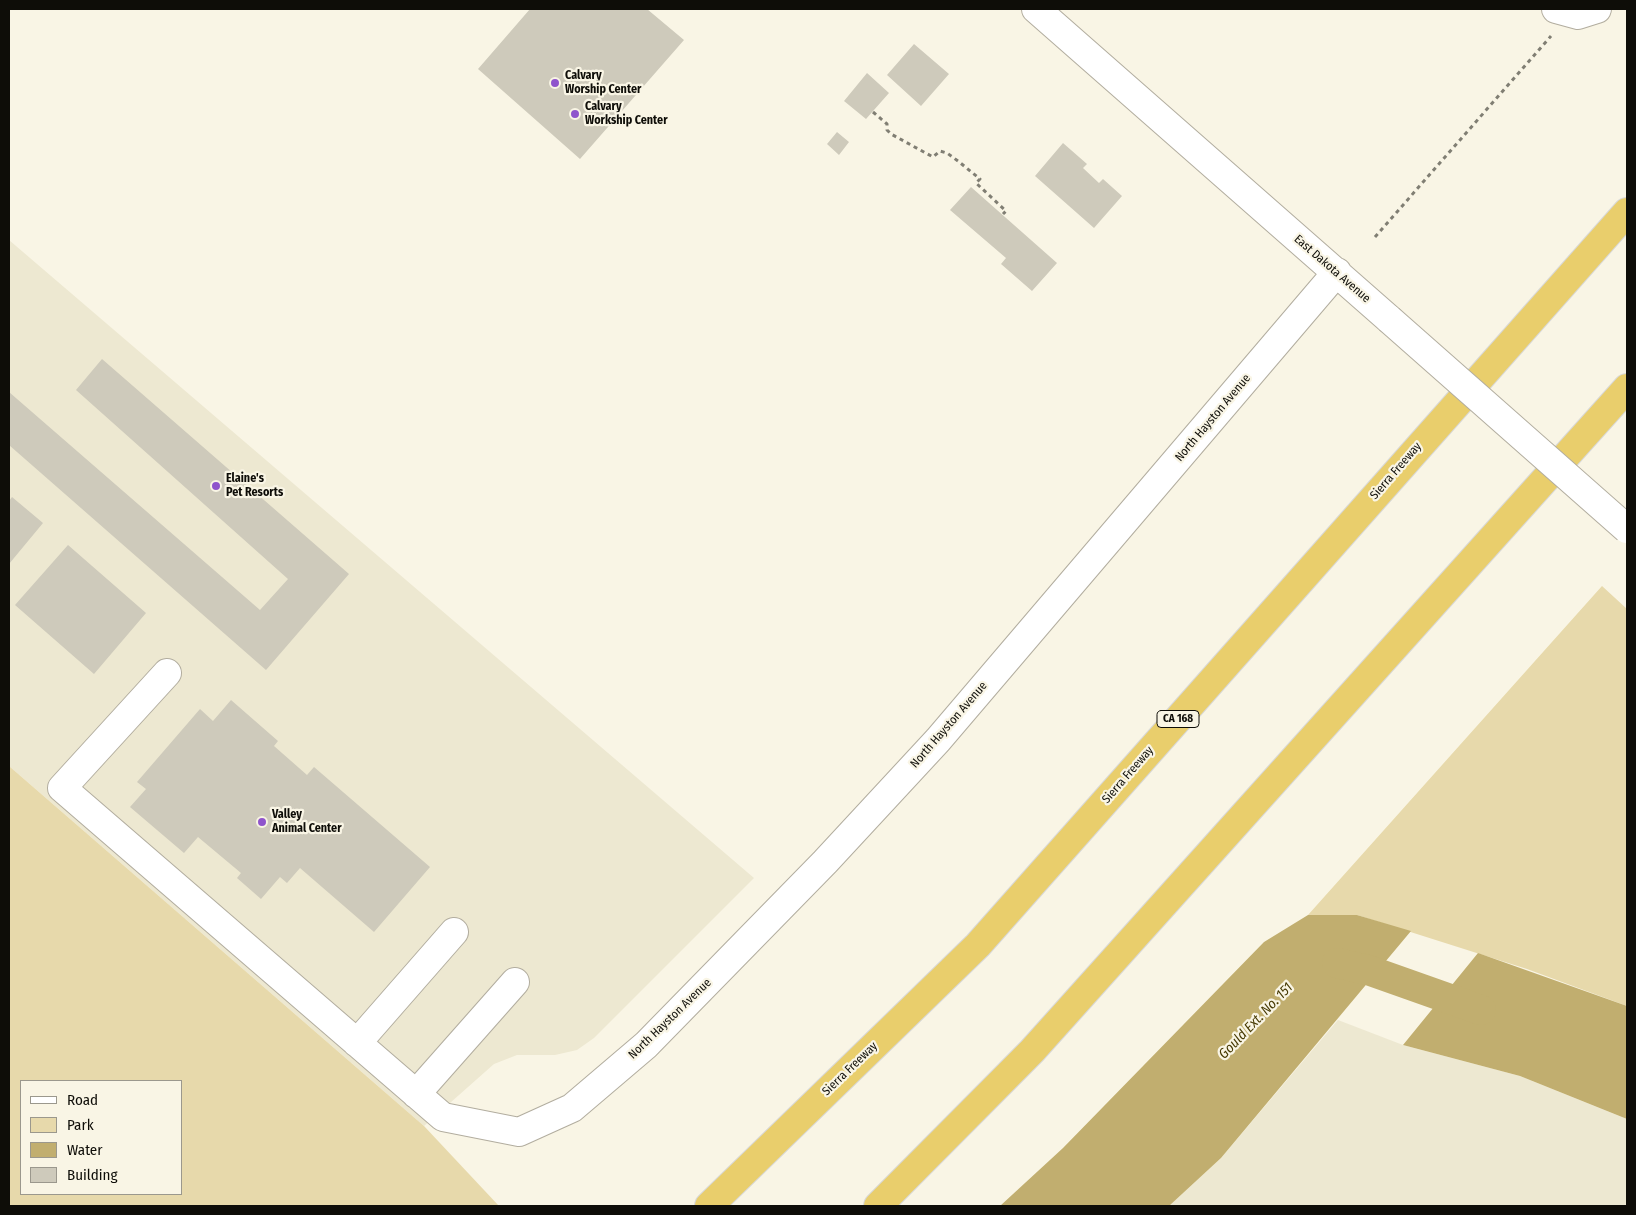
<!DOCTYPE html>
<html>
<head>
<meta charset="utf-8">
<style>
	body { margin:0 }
	#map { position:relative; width:1636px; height:1215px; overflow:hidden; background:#f9f5e5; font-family:"Fira Sans Condensed",sans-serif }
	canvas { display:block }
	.frame { position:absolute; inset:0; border:10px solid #0e0d08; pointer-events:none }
	.legend { position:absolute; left:20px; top:1080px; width:162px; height:115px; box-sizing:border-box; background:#f9f5e5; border:1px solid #9b988d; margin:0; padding:6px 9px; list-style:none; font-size:15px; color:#0e0d08 }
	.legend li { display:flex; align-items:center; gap:10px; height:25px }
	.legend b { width:25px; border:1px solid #9b988d }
</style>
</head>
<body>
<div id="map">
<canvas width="1636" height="1215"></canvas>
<div class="frame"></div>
<ul class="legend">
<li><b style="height:6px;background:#fff"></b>Road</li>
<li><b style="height:14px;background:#e7d9ab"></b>Park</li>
<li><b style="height:14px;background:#c1ae6f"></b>Water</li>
<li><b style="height:14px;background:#cecabb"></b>Building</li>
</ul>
</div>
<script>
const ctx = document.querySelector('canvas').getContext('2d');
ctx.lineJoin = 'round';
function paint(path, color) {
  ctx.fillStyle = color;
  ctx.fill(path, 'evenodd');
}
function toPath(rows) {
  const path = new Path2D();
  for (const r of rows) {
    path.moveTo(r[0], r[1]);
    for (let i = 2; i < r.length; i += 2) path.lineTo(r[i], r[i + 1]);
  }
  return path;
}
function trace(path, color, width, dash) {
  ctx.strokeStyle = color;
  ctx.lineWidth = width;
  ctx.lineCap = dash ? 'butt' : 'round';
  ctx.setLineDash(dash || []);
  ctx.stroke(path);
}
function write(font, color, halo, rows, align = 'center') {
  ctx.font = font + ' "Fira Sans Condensed",sans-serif';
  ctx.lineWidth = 4.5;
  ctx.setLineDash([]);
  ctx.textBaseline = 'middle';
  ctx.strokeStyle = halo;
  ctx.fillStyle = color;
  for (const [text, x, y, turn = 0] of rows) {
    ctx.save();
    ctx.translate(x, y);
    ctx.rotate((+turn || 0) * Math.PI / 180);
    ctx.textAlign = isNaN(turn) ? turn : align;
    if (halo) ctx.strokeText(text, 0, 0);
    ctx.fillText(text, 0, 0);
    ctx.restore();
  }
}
paint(toPath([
	[9,240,754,878,594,1038,577,1050,555,1055,517,1055,494,1064,424,1126,9,766],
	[1338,1020,1403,1045,1520,1076,1627,1119,1627,1206,1169,1206,1221,1158]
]), '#ede8d1');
paint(toPath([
	[1602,586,1627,609,1627,1006,1527,969,1357,915,1308,915],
	[9,766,424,1126,499,1206,9,1206],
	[21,1081,181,1081,181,1194,21,1194]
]), '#e7d9ab');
paint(toPath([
	[1308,915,1357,915,1411,931,1221,1158,1169,1206,1000,1206,1063,1148,1264,942],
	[1478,953,1627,1006,1627,1119,1520,1076,1403,1045]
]), '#c1ae6f');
trace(toPath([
	[1337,963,1368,970,1481,1010]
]), '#c1ae6f', 30);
paint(toPath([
	[530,9,647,9,684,40,580,159,478,69],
	[914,44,949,74,921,106,887,75],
	[867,73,889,93,866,119,844,101],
	[837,132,849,142,839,155,827,144],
	[1063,143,1087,164,1083,168,1099,183,1103,179,1122,196,1094,228,1035,176],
	[971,187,1057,263,1032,291,1001,264,1006,258,950,210],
	[102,359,349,574,266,670,9,445,9,392,260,610,288,579,76,390],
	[12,497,43,523,9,564,9,501],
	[68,545,146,613,94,674,15,605],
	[231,700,278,741,274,746,307,775,314,767,430,867,374,932,300,868,287,883,280,877,261,899,237,878,241,873,198,837,184,853,130,807,146,789,137,782,200,709,213,721]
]), '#cecabb');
const minor = toPath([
	[1036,9,1389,319],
	[1556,9,1578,15,1597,9],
	[167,673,62,788,443,1117,519,1132,572,1108,646,1045,825,862,938,740,1337,272],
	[357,1043,454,932],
	[416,1094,515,982]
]);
const highway = toPath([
	[709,1206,978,945,1627,212],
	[878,1206,1032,1051,1627,388]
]);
trace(minor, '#b2ad9f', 30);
trace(highway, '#d8d8d7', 30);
trace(toPath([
	[873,112,887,124,887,130,891,134,933,157,940,151,947,153,958,161,980,179,976,183,1006,211,1003,214],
	[1375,237,1551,36]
]), '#807e73', 3, [4, 4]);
trace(minor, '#fff', 28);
trace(highway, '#e9ce6c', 28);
const minorBridge = toPath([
	[1389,319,1627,529]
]);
trace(minorBridge, '#b2ad9f', 30, []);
trace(minorBridge, '#fff', 28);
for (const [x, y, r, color] of [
	[555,83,5,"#8f54cc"],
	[575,114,5,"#8f54cc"],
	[216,486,5,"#8f54cc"],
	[262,822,5,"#8f54cc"]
]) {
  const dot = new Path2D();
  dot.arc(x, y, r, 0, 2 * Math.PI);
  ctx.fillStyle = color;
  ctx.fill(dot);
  trace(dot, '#f9f5e5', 2);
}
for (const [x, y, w] of [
	[1178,719,42]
]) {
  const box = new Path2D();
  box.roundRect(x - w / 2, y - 8.5, w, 17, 4);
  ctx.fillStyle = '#f9f5e5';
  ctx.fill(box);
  trace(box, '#0e0d08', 1);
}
write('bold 11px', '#0e0d08', null, [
	["CA 168",1178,719]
]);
write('bold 12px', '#0e0d08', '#f9f5e5', [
	["Calvary",565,76],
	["Worship Center",565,90],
	["Calvary",585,107],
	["Workship Center",585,121],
	["Elaine's",226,479],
	["Pet Resorts",226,493],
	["Valley",272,815],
	["Animal Center",272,829]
], 'left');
write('12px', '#0e0d08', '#f9f5e5', [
	["East Dakota Avenue",1332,269,41],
	["North Hayston Avenue",1213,418,-50],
	["Sierra Freeway",1396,471,-49],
	["North Hayston Avenue",949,725,-49],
	["Sierra Freeway",1128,775,-49],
	["North Hayston Avenue",670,1019,-44],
	["Sierra Freeway",850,1069,-44]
]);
write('italic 14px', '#463903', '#f9f5e5', [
	["Gould Ext. No. 151",1256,1021,-46]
]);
</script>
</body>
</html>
